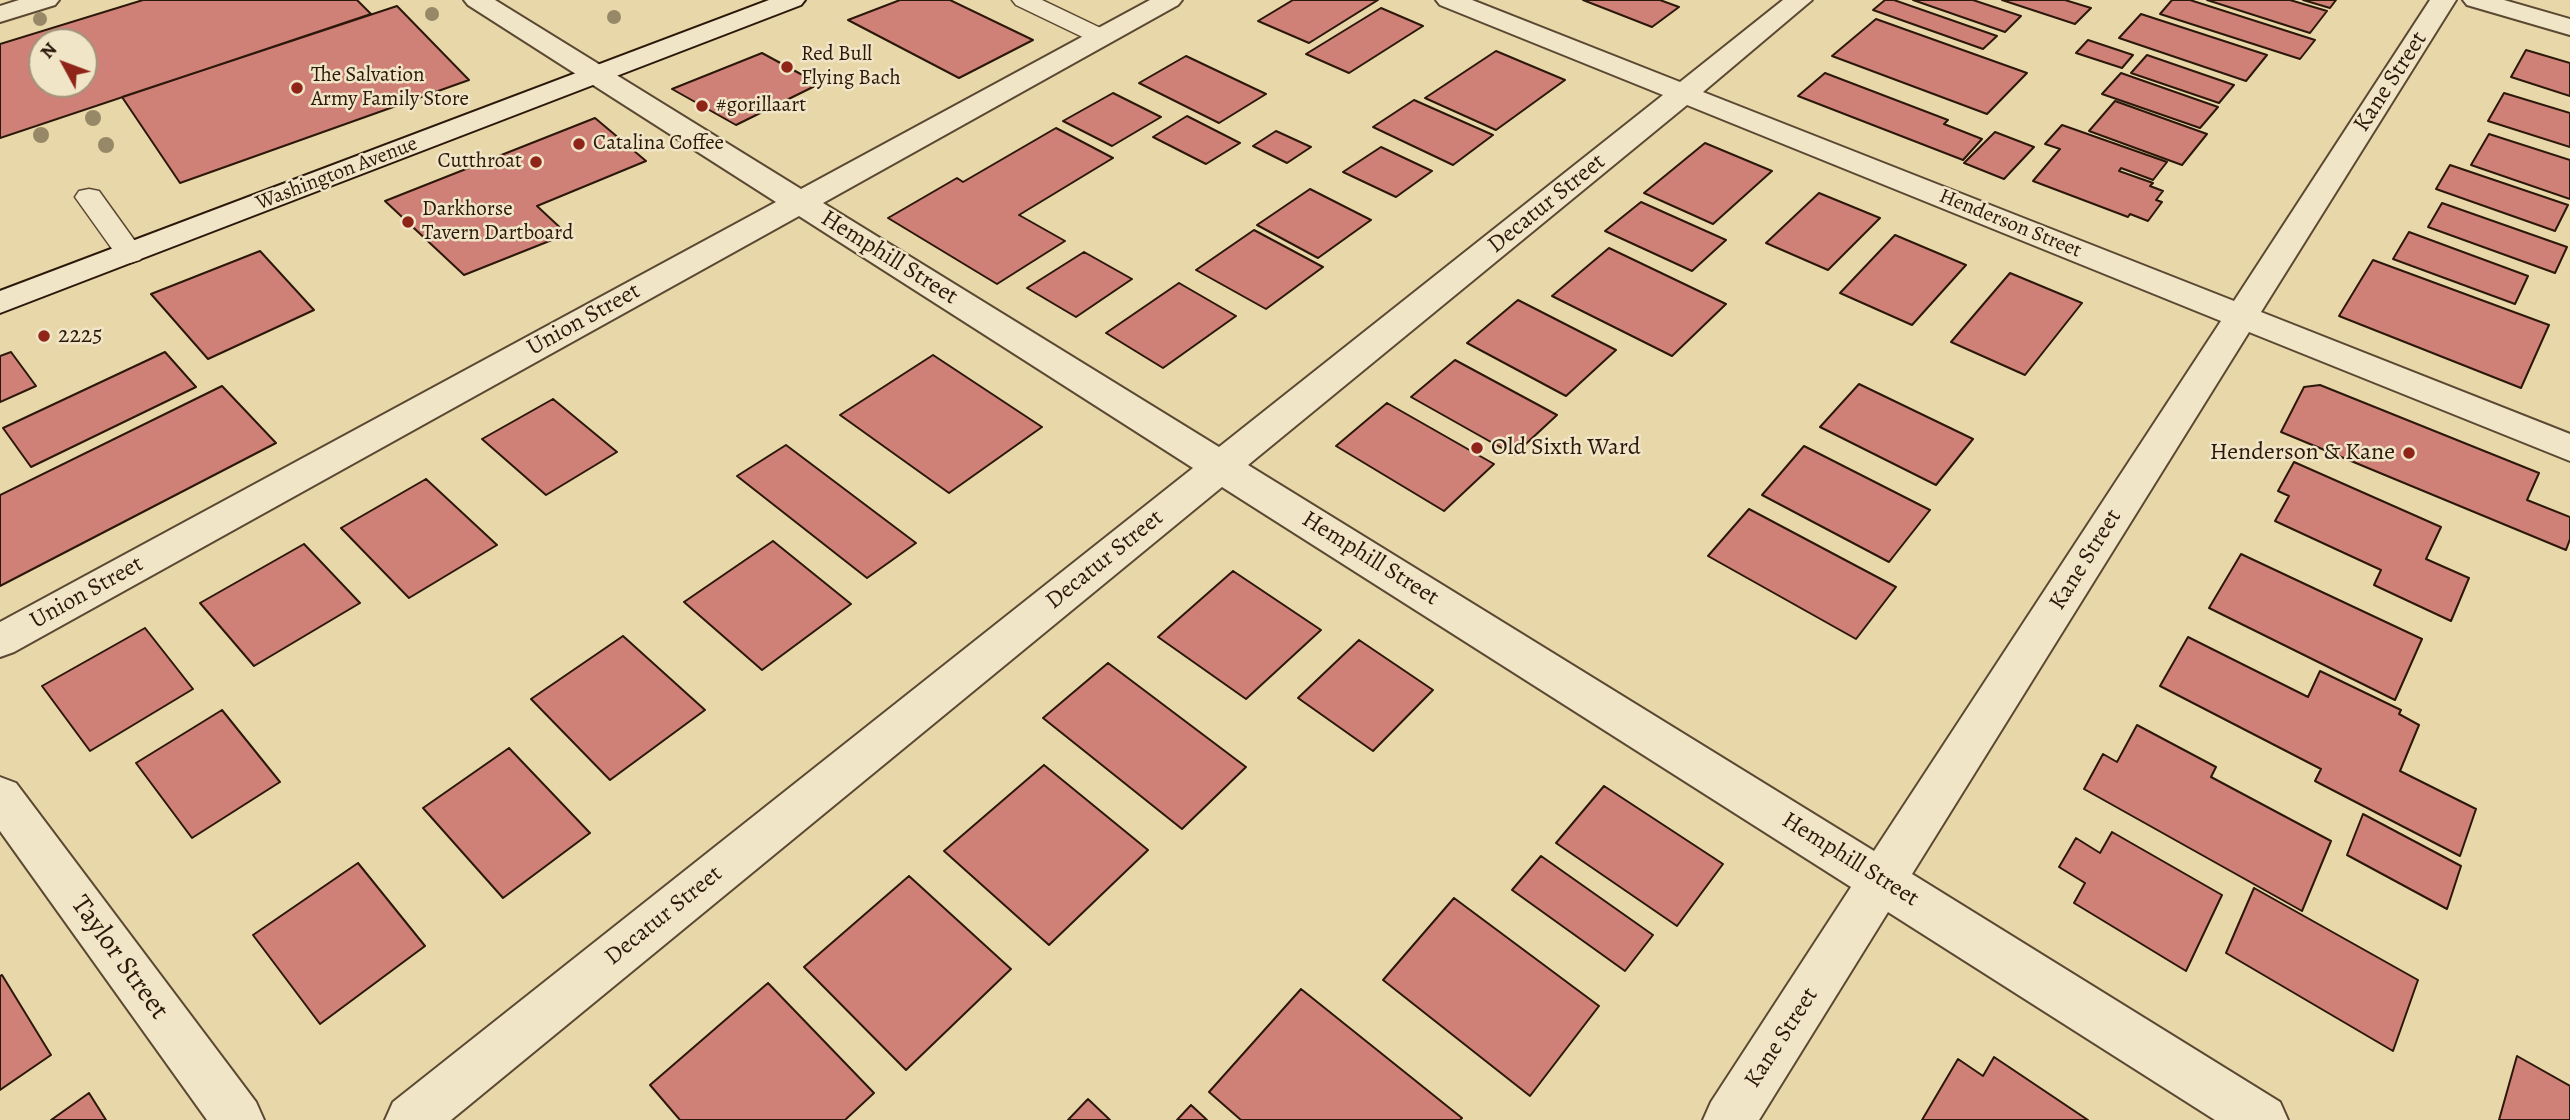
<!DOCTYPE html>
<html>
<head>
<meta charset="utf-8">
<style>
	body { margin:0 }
	#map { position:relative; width:2570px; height:1120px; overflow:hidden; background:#e8d7a9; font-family:Alegreya,serif }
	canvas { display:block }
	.north { position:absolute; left:28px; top:28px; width:70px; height:70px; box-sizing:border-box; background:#f0e5c7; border:2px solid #a2937b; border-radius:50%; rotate:311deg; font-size:19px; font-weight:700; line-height:28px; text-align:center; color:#2c180a }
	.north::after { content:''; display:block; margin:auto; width:24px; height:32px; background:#8f2418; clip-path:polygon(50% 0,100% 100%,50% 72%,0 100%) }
</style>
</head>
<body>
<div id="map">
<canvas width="2570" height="1120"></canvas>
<div class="north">N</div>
</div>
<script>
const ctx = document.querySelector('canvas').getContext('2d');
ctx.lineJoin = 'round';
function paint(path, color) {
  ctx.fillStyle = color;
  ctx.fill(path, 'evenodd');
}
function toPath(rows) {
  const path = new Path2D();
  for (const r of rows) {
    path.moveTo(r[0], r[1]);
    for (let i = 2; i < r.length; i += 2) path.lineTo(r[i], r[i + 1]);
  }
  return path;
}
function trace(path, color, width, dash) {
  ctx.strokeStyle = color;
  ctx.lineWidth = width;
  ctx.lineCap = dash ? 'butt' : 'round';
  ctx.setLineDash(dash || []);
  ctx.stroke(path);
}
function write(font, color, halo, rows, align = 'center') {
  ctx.font = font + ' Alegreya,serif';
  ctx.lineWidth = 5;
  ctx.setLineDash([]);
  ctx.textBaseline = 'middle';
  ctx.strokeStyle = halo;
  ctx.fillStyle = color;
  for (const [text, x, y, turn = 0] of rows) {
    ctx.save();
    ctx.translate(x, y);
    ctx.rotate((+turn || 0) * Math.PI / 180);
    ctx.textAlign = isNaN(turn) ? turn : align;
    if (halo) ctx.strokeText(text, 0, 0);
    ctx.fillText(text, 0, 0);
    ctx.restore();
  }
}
const building = toPath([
	[143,0,357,0,371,14,0,138,0,44,143,0],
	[42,42,84,42,84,84,42,84,42,42],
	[900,0,950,0,1033,40,959,78,848,20,900,0],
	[1293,0,1378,0,1309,43,1258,21,1293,0],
	[1583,0,1660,0,1679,7,1652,27,1583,0],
	[1885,0,1894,0,1997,36,1983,49,1873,10,1885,0],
	[1913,0,1973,0,2021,16,2005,32,1913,0],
	[2002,0,2065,0,2091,8,2075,24,2002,0],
	[2172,0,2190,0,2315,40,2300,59,2160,14,2172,0],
	[2207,0,2290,0,2327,11,2310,33,2207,0],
	[2303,0,2336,0,2330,8,2303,0],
	[397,6,469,80,180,183,122,97,397,6],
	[1381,8,1423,26,1349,73,1306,54,1381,8],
	[2141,14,2267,55,2246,81,2119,38,2141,14],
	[1876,19,2027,73,1987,114,1832,56,1876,19],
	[2088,40,2133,55,2122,68,2076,53,2088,40],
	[2526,50,2570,63,2570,96,2511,77,2526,50],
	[1496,51,1565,80,1496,130,1425,98,1496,51],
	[762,53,819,84,736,125,672,89,762,53],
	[2147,55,2234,85,2219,103,2131,73,2147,55],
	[1186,56,1266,94,1219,123,1139,83,1186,56],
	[1825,73,1948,120,1944,124,1982,139,1963,160,1798,96,1825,73],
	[2121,73,2218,107,2200,128,2102,94,2121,73],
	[1113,93,1161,117,1112,146,1063,121,1113,93],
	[2504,93,2570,113,2570,147,2488,121,2504,93],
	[1414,100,1493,135,1453,165,1373,127,1414,100],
	[2115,101,2207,134,2182,165,2089,131,2115,101],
	[1187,116,1240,143,1206,164,1153,137,1187,116],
	[595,118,646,161,537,206,567,234,464,275,385,201,595,118],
	[2062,125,2167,162,2153,180,2121,168,2119,171,2153,183,2150,186,2163,191,2156,200,2162,202,2148,221,2130,214,2128,217,2033,181,2060,149,2045,144,2062,125],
	[1056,128,1113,158,1019,215,1065,241,997,284,888,218,957,178,963,182,1056,128],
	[1276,131,1311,147,1287,163,1253,146,1276,131],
	[1995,132,2034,147,2004,179,1964,163,1995,132],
	[2489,134,2570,160,2570,199,2471,165,2489,134],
	[1705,143,1772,171,1713,224,1644,193,1705,143],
	[1381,147,1432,171,1396,197,1343,172,1381,147],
	[2450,165,2568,205,2555,231,2436,189,2450,165],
	[1310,189,1371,220,1318,258,1257,225,1310,189],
	[1819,193,1880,218,1828,270,1766,243,1819,193],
	[1641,202,1726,240,1692,271,1605,231,1641,202],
	[2442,203,2567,247,2555,273,2428,227,2442,203],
	[1254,230,1323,267,1266,309,1196,270,1254,230],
	[2409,232,2528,276,2515,304,2393,259,2409,232],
	[1895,235,1966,265,1912,325,1840,293,1895,235],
	[1609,248,1726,304,1672,356,1552,296,1609,248],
	[260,251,314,310,208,359,151,294,260,251],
	[1084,252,1132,279,1076,317,1027,288,1084,252],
	[2373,260,2549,325,2521,388,2339,316,2373,260],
	[2010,273,2082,303,2025,375,1951,342,2010,273],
	[1179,283,1236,316,1163,368,1106,333,1179,283],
	[1518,300,1616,350,1566,396,1467,343,1518,300],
	[11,352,36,386,0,402,0,356,11,352],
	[165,352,196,387,31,467,3,428,165,352],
	[933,355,1042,427,949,493,840,415,933,355],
	[1455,360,1557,415,1514,455,1411,397,1455,360],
	[1859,384,1973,439,1936,485,1820,427,1859,384],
	[2320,385,2539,473,2527,500,2570,517,2570,539,2566,550,2281,432,2304,387,2320,385],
	[222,386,276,443,0,586,0,495,222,386],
	[553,399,617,452,546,495,482,439,553,399],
	[1387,403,1494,464,1444,511,1336,446,1387,403],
	[786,445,916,543,867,578,737,476,786,445],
	[1804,446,1930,510,1889,562,1762,495,1804,446],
	[2294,462,2441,527,2426,559,2469,578,2451,621,2374,585,2381,570,2275,521,2289,496,2278,491,2294,462],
	[426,479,497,545,409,598,341,528,426,479],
	[1749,509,1896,587,1856,639,1708,556,1749,509],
	[773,541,851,604,762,670,684,602,773,541],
	[304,544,360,603,254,666,200,603,304,544],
	[2241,554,2422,639,2395,700,2209,608,2241,554],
	[1233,571,1321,630,1246,699,1158,637,1233,571],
	[145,628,193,689,90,751,42,686,145,628],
	[623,636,705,710,610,780,531,699,623,636],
	[2188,637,2308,697,2320,671,2401,710,2399,714,2419,725,2400,771,2476,809,2460,856,2315,781,2321,769,2160,686,2188,637],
	[1359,640,1433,690,1373,751,1298,698,1359,640],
	[1108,663,1246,767,1182,829,1043,718,1108,663],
	[222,710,280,782,192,838,136,763,222,710],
	[2137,725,2216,767,2211,777,2331,841,2302,911,2084,789,2103,754,2117,762,2137,725],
	[509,748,590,833,503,898,423,808,509,748],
	[1044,765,1148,850,1049,945,944,851,1044,765],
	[1604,786,1723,864,1677,926,1556,843,1604,786],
	[2363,814,2461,866,2447,909,2347,855,2363,814],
	[2112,832,2222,895,2186,971,2074,903,2085,883,2059,867,2076,838,2100,853,2112,832],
	[1541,856,1653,935,1625,971,1512,890,1541,856],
	[358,863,425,946,320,1024,253,935,358,863],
	[909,876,1011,969,906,1070,804,967,909,876],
	[2254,888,2418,980,2393,1051,2226,953,2254,888],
	[1454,898,1599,1006,1530,1096,1383,980,1454,898],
	[2,975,51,1055,0,1090,0,976,2,975],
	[768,983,874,1093,845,1120,680,1120,650,1085,768,983],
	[1301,989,1462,1118,1460,1120,1241,1120,1209,1092,1301,989],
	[2517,1056,2570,1086,2570,1120,2499,1120,2517,1056],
	[1994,1057,2088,1120,1922,1120,1958,1059,1983,1076,1994,1057],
	[89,1093,106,1120,51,1120,89,1093],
	[1088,1099,1110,1120,1068,1120,1088,1099],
	[1191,1105,1207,1120,1177,1120,1191,1105]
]);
paint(building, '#cf8177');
trace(building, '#2c180a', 2);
const service = toPath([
	[1012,0,1042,0,1109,32,1113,37,1109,42,1101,44,1093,42,1016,5,1012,0],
	[89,189,99,191,140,248,144,254,140,260,130,263,120,260,75,197,79,191,89,189]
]);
const minor = toPath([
	[464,0,495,0,801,189,1150,0,1182,0,1178,5,823,203,1219,447,1663,95,1440,5,1436,0,1472,0,1680,82,1783,0,1812,0,1703,92,2234,301,2430,0,2456,0,2261,312,2570,434,2570,461,2249,332,1912,874,2280,1102,2288,1120,2215,1120,1888,912,1759,1120,1703,1120,1711,1102,1851,887,1222,487,451,1120,385,1120,393,1102,1193,468,799,216,14,652,0,657,0,622,776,202,468,5,464,0],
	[1687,105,2221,321,1874,851,1248,465,1687,105],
	[2463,0,2504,0,2570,19,2570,35,2467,5,2463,0],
	[0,777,16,783,256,1102,264,1120,207,1120,0,831,0,777]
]);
const tertiary = toPath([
	[19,0,59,0,55,5,0,22,0,6,19,0]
]);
const secondary = toPath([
	[769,0,805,0,801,5,0,313,0,291,769,0]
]);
trace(service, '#5b4832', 3);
trace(minor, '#5b4832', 4);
trace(tertiary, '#5b4832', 4);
trace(secondary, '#2c180a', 4);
paint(service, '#f0e5c7');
paint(minor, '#f0e5c7');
paint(tertiary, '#f0e5c7');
paint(secondary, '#f0e5c7');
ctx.fillStyle = '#978967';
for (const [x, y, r] of [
	[432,14,7],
	[614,17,7],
	[40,19,7],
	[93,118,8],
	[41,135,8],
	[106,145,8]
]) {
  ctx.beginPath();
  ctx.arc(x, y, r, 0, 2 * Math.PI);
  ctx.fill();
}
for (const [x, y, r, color] of [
	[787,67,7,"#8f2418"],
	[297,88,7,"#8f2418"],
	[702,106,7,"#8f2418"],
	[579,144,7,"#8f2418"],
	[536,162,7,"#8f2418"],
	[408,222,7,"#8f2418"],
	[44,336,7,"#8f2418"],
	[1477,448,7,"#8f2418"],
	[2409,453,7,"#8f2418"]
]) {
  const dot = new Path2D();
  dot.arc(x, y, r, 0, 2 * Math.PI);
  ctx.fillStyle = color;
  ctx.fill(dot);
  trace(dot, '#f0e5c7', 2.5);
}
write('21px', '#2c180a', '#f0e5c7', [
	["Red Bull",801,55],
	["Flying Bach",801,79],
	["The Salvation",311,76],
	["Army Family Store",311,100],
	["#gorillaart",716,106],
	["Catalina Coffee",593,144],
	["Cutthroat",522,162,"right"],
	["Darkhorse",422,210],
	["Tavern Dartboard",422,234]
], 'left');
write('21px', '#2c180a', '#f0e5c7', [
	["Washington Avenue",337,174,-21],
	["Henderson Street",2010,224,22]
]);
write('24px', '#2c180a', '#f0e5c7', [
	["Kane Street",2391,82,-57],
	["Decatur Street",1547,204,-39],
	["Hemphill Street",889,258,32],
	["Union Street",584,320,-29],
	["Hemphill Street",1370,559,32],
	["Decatur Street",1105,560,-39],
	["Kane Street",2086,560,-58],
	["Union Street",87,593,-29],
	["Hemphill Street",1850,860,32],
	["Decatur Street",664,916,-39],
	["Kane Street",1782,1038,-57]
]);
write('24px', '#2c180a', '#f0e5c7', [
	["2225",58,336],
	["Old Sixth Ward",1491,448],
	["Henderson & Kane",2395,453,"right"]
], 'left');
write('28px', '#2c180a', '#f0e5c7', [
	["Taylor Street",119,958,54]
]);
</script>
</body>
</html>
